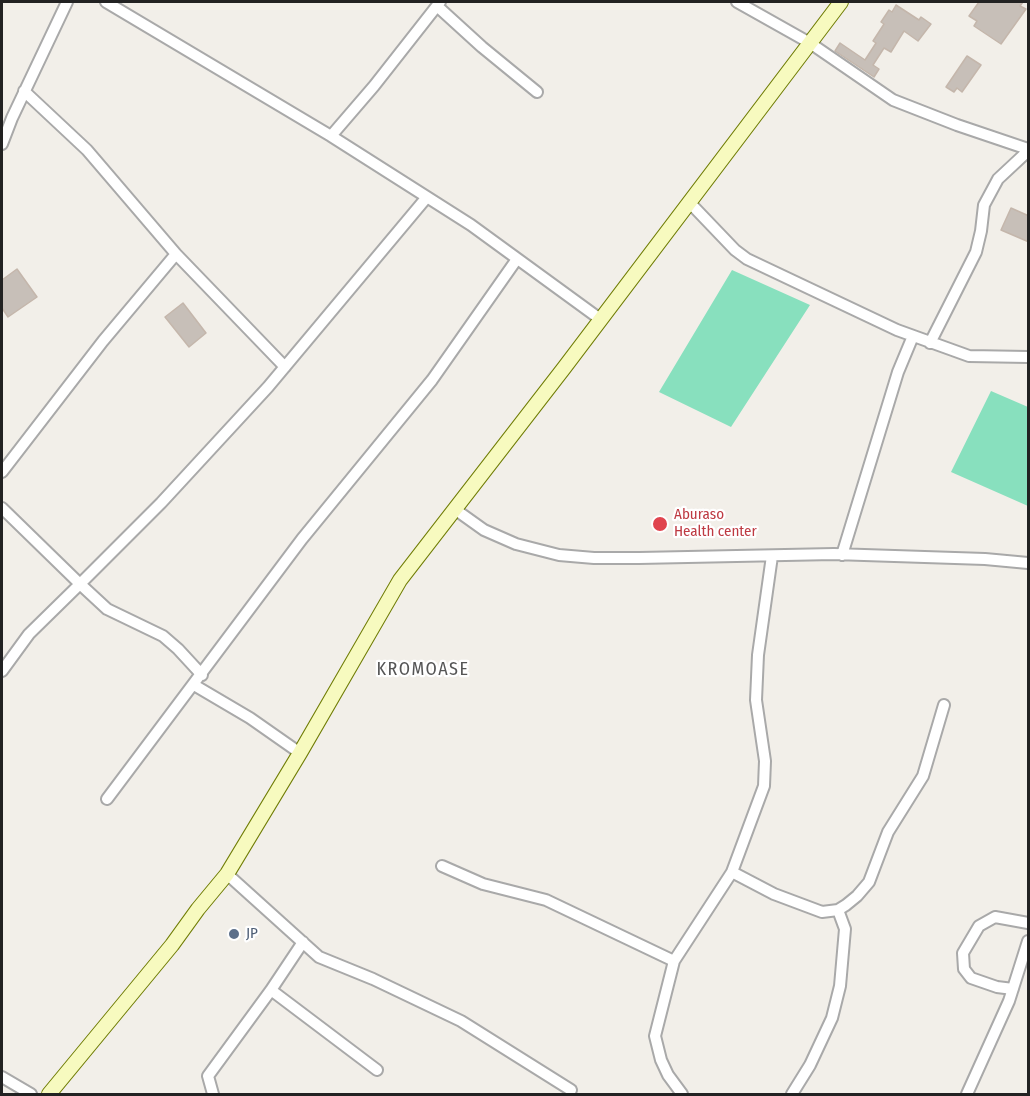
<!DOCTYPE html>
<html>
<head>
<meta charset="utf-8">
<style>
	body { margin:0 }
	#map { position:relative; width:1030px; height:1096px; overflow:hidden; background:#f2efe9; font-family:"Fira Sans Condensed",sans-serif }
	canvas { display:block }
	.frame { position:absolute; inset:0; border:3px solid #222; pointer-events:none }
</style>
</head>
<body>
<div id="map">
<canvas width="1030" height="1096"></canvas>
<div class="frame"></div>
</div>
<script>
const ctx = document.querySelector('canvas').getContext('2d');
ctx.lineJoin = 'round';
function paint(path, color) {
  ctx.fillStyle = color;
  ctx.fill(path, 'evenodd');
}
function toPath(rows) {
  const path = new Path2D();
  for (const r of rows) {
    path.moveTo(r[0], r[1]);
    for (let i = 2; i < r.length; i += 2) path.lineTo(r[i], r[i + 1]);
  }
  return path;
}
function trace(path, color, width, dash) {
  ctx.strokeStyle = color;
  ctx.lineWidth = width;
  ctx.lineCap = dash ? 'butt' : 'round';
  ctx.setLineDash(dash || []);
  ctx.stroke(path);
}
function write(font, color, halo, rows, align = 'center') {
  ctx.font = font + ' "Fira Sans Condensed",sans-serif';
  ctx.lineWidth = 4.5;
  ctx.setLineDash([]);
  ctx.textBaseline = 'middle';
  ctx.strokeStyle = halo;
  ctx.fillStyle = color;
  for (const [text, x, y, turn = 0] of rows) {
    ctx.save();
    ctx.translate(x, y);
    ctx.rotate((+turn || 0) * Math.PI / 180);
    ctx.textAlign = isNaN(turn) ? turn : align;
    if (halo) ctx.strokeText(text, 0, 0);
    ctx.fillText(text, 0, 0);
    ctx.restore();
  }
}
paint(toPath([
	[732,270,810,305,731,427,659,392],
	[991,391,1028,407,1028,506,951,472]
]), '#88e0be');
const building = toPath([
	[979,2,1023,2,1020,6,1026,9,1001,44,974,26,977,21,969,16,979,2],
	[896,5,919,20,921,17,931,24,918,41,904,31,891,52,884,48,873,65,879,69,874,77,835,51,840,43,865,60,876,43,873,41,884,24,881,22,889,10,892,12,896,5],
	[967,56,981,65,962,92,957,88,954,92,946,87,967,56],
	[1011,208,1029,216,1029,242,1001,230,1011,208],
	[17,269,37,297,8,317,2,308,2,280,17,269],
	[183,303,206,333,189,347,165,317,183,303]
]);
paint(building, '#c7bfb8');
trace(building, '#c4b6ab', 1.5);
const street = toPath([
	[106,2,331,136,471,225,600,319],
	[737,2,810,43,893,100,957,125,1028,149],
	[437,6,482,47,537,92],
	[24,91,87,150,176,254,285,367],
	[331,136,374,86,440,2],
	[2,144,12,118,67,2],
	[690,203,735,250,747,259,897,330,969,356,1028,357],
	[930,343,976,252,981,231,984,205,998,179,1028,151],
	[2,472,103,341,176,254],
	[2,508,80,584,161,503,268,387,427,197],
	[456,510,484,530,516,544,559,555,594,558,639,558,834,554,985,559,1028,563],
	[842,555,898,372,913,336],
	[2,671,29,634,80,584,107,609,163,636,178,649,202,675],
	[194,685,250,718,300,753],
	[107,799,302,539,432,380,517,259],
	[442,866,483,884,546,900,674,961],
	[732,872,774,894,822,912,838,910,846,905,857,896,869,882,888,832,923,776,944,705],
	[227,874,319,957,373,979,461,1021,571,1090],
	[1013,989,997,987,971,978,964,969,963,953,979,926,995,917,1028,923],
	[271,990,377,1070],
	[2,1077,31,1094],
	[213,1094,208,1076,271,990,303,942],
	[682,1094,668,1075,661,1060,655,1036,674,961,732,872,764,786,765,761,756,700,758,655,772,556],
	[792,1094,810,1065,832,1018,840,986,845,929,838,910],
	[967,1094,1009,1001,1028,941]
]);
const secondary = toPath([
	[49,1094,172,945,198,909,227,874,300,753,400,580,564,368,841,2]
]);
trace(street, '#a9a9a9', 14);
trace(secondary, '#707d05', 16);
trace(street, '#fff', 10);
trace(secondary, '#f7fabf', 14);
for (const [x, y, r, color] of [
	[660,524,8,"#e0444e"],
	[234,934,6,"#5c6f8a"]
]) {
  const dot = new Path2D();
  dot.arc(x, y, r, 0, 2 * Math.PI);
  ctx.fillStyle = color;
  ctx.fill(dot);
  trace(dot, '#fff', 2);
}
write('15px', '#be3a42', '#fff', [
	["Aburaso",674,515],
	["Health center",674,532]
], 'left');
write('15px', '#4e5e75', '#fff', [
	["JP",246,934]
], 'left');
ctx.letterSpacing = '1.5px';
write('18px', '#555', '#fff', [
	["KROMOASE",423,670]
]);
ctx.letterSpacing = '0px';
</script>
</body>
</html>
